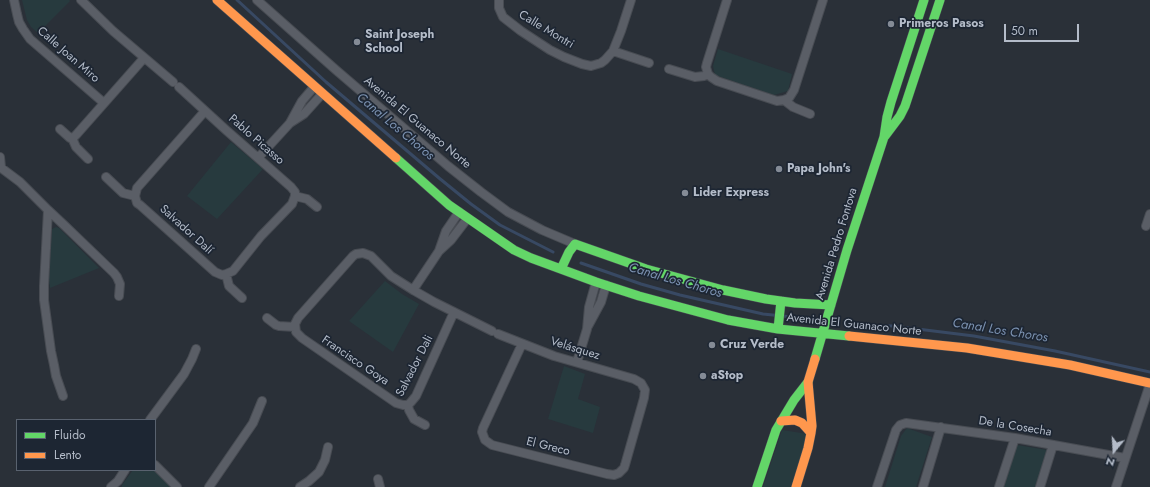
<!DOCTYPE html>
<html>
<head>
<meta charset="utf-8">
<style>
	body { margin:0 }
	#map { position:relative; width:1150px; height:487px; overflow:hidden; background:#2a3038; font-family:Jost,sans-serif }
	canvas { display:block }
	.legend { position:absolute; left:16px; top:419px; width:140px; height:52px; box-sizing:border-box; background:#1d2633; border:1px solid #59626f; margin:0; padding:5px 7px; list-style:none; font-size:12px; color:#b4bcc9 }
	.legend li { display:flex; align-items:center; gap:8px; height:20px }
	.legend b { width:20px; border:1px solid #59626f }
	.north { position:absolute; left:1094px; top:431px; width:40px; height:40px; -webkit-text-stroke:3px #1d2633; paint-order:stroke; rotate:198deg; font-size:11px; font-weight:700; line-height:16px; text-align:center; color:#b4bcc9 }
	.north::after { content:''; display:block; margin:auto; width:14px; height:18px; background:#b4bcc9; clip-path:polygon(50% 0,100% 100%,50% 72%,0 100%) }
	.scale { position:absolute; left:1004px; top:24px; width:75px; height:18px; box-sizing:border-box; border:2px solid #b4bcc9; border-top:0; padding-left:5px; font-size:12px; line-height:14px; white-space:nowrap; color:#b4bcc9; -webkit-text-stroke:3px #1d2633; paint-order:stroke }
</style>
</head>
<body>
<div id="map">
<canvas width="1150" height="487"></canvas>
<ul class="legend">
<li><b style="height:5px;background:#63d668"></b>Fluido</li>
<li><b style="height:5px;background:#ff974d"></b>Lento</li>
</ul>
<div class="north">N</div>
<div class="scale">50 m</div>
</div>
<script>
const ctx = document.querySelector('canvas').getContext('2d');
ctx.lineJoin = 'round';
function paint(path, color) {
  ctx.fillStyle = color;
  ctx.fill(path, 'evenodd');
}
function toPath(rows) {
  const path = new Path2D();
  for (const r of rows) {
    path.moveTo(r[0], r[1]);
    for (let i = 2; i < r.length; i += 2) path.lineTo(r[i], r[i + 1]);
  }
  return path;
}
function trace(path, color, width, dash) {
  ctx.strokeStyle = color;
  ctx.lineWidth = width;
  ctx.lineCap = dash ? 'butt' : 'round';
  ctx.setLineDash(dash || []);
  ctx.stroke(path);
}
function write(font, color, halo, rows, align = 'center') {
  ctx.font = font + ' Jost,sans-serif';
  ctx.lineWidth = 3.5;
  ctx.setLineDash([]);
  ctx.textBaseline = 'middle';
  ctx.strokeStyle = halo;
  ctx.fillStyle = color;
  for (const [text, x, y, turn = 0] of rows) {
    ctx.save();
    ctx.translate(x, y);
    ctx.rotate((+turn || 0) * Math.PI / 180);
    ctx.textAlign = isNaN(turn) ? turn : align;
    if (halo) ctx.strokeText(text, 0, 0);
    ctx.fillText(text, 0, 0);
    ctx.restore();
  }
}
paint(toPath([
	[22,0,69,0,70,1,38,33,31,27,27,20],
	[718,49,792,74,788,91,774,95,715,75,713,66],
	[231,142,263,169,217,219,187,196],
	[56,227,59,228,99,268,50,288,49,279,52,230,52,229],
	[385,281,402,294,419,304,393,352,349,321],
	[564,366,585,374,578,399,600,407,593,433,548,419],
	[907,428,932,437,916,487,885,487,901,436],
	[782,430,808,434,791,487,763,487],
	[1017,445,1047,450,1036,487,1004,487],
	[133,470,155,470,170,486,169,487,122,487,122,485]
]), '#273a3e');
trace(toPath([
	[237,0,326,82,439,178,471,204,500,225,553,252],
	[581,263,641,284,680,295,763,314,812,319],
	[845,325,893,326,974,336,1055,351,1150,372]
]), '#384963', 3);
const street = toPath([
	[14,0,17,14,19,22,23,29,30,39,104,103],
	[81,0,113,31,173,82],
	[257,0,336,70,448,166,481,192,508,212,542,230,575,244],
	[499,0,499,8,503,17,521,31,550,50,564,57,582,64,591,66,601,63,605,60,613,51,621,31,631,0],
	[727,0,707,63,706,67,708,74,711,77,717,81,777,101,784,100,789,98,794,90,823,0],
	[613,51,649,63],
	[669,69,695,77,704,76,708,74],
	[179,87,226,130,291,187,295,192,295,196],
	[784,100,793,107,810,114],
	[205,111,137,188,135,196,137,203,140,205,215,272,222,275,226,274,233,271,261,236,292,204,295,196],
	[290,123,302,101,314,87],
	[60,129,70,138,74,137,76,135,144,58],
	[72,138,76,147,88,159],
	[0,157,1,167],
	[258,158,290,123,304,114,322,94],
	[0,167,20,182,48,210,44,286,44,300,51,351,54,365,56,376,63,396],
	[106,177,123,193,135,196],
	[295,196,307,199,317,207],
	[48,210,64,225,114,273,117,277,120,284,119,296],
	[1146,226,1150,214],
	[439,251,451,240,467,219],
	[226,274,229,286,242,298],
	[413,290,439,251,446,231,459,212],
	[267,318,276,325,279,326,295,327],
	[588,326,601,302,606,285],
	[498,334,554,356,634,379,641,383,645,390,644,398,625,465,624,468,619,473,614,475,607,474,492,445,485,440,482,432,483,428,522,344],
	[577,362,587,329,589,307,596,282],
	[408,405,403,405,396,403,302,338,296,332,295,324,298,318,353,256,356,254,363,253,371,256,391,276,413,290,434,302,492,331],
	[408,405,411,402,416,396,454,312],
	[408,405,409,410,414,419,425,425],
	[150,420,184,374,192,359,196,349],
	[155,465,177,487],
	[378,479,380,487],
	[111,487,118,481,125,470],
	[209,487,253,423,262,401],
	[300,487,309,481,319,472,325,460,328,447],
	[877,487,896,430,900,425,906,423,1015,438,1125,458],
	[923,487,941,427],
	[999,487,1015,438],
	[1040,487,1053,445],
	[1116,487,1150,384]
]);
const fast = toPath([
	[885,136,900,116,905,106,940,0],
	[396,158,449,205,514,250,531,258,596,282,639,296,728,320,778,329,849,336],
	[561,269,569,252,575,244,646,269,723,290,766,299,795,303,831,305],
	[778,329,781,301],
	[815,359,847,250,884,137,887,117,891,102,924,0],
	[757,487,776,430,794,400,808,382]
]);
const slow = toPath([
	[217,0,396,158],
	[849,336,967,348,1070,365,1150,383],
	[781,421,795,420,802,423,811,433],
	[796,487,808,448,811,433,812,426,808,382,815,359]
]);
trace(street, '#484c53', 10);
trace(fast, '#484c53', 10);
trace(slow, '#484c53', 10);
trace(street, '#5a5e66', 8);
trace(fast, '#63d668', 9);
trace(slow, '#ff974d', 9);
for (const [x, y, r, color] of [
	[891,24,4,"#848b96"],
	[357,42,4,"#848b96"],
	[779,169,4,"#848b96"],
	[685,193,4,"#848b96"],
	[712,345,4,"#848b96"],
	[703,376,4,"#848b96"]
]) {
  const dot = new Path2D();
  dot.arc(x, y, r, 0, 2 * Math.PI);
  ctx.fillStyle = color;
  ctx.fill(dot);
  trace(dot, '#1d2633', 1.5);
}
write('bold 12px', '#b4bcc9', '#1d2633', [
	["Primeros Pasos",899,24],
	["Saint Joseph",365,35],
	["School",365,49],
	["Papa John's",787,169],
	["Lider Express",693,193],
	["Cruz Verde",720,345],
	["aStop",711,376]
], 'left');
write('12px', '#b4bcc9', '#1d2633', [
	["Calle Montri",546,30,31],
	["Calle Joan Miro",68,55,41],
	["Avenida El Guanaco Norte",417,123,40],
	["Pablo Picasso",256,140,41],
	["Salvador Dalí",186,230,42],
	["Avenida Pedro Fontova",837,244,-73],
	["Avenida El Guanaco Norte",854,325,6],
	["Velásquez",575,349,17],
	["Francisco Goya",355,361,34],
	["Salvador Dali",415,366,-63],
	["De la Cosecha",1015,427,9],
	["El Greco",548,447,14]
]);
write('italic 13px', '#7c92b1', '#1d2633', [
	["Canal Los Choros",395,127,40],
	["Canal Los Choros",675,281,16],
	["Canal Los Choros",1000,331,9]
]);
</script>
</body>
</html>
